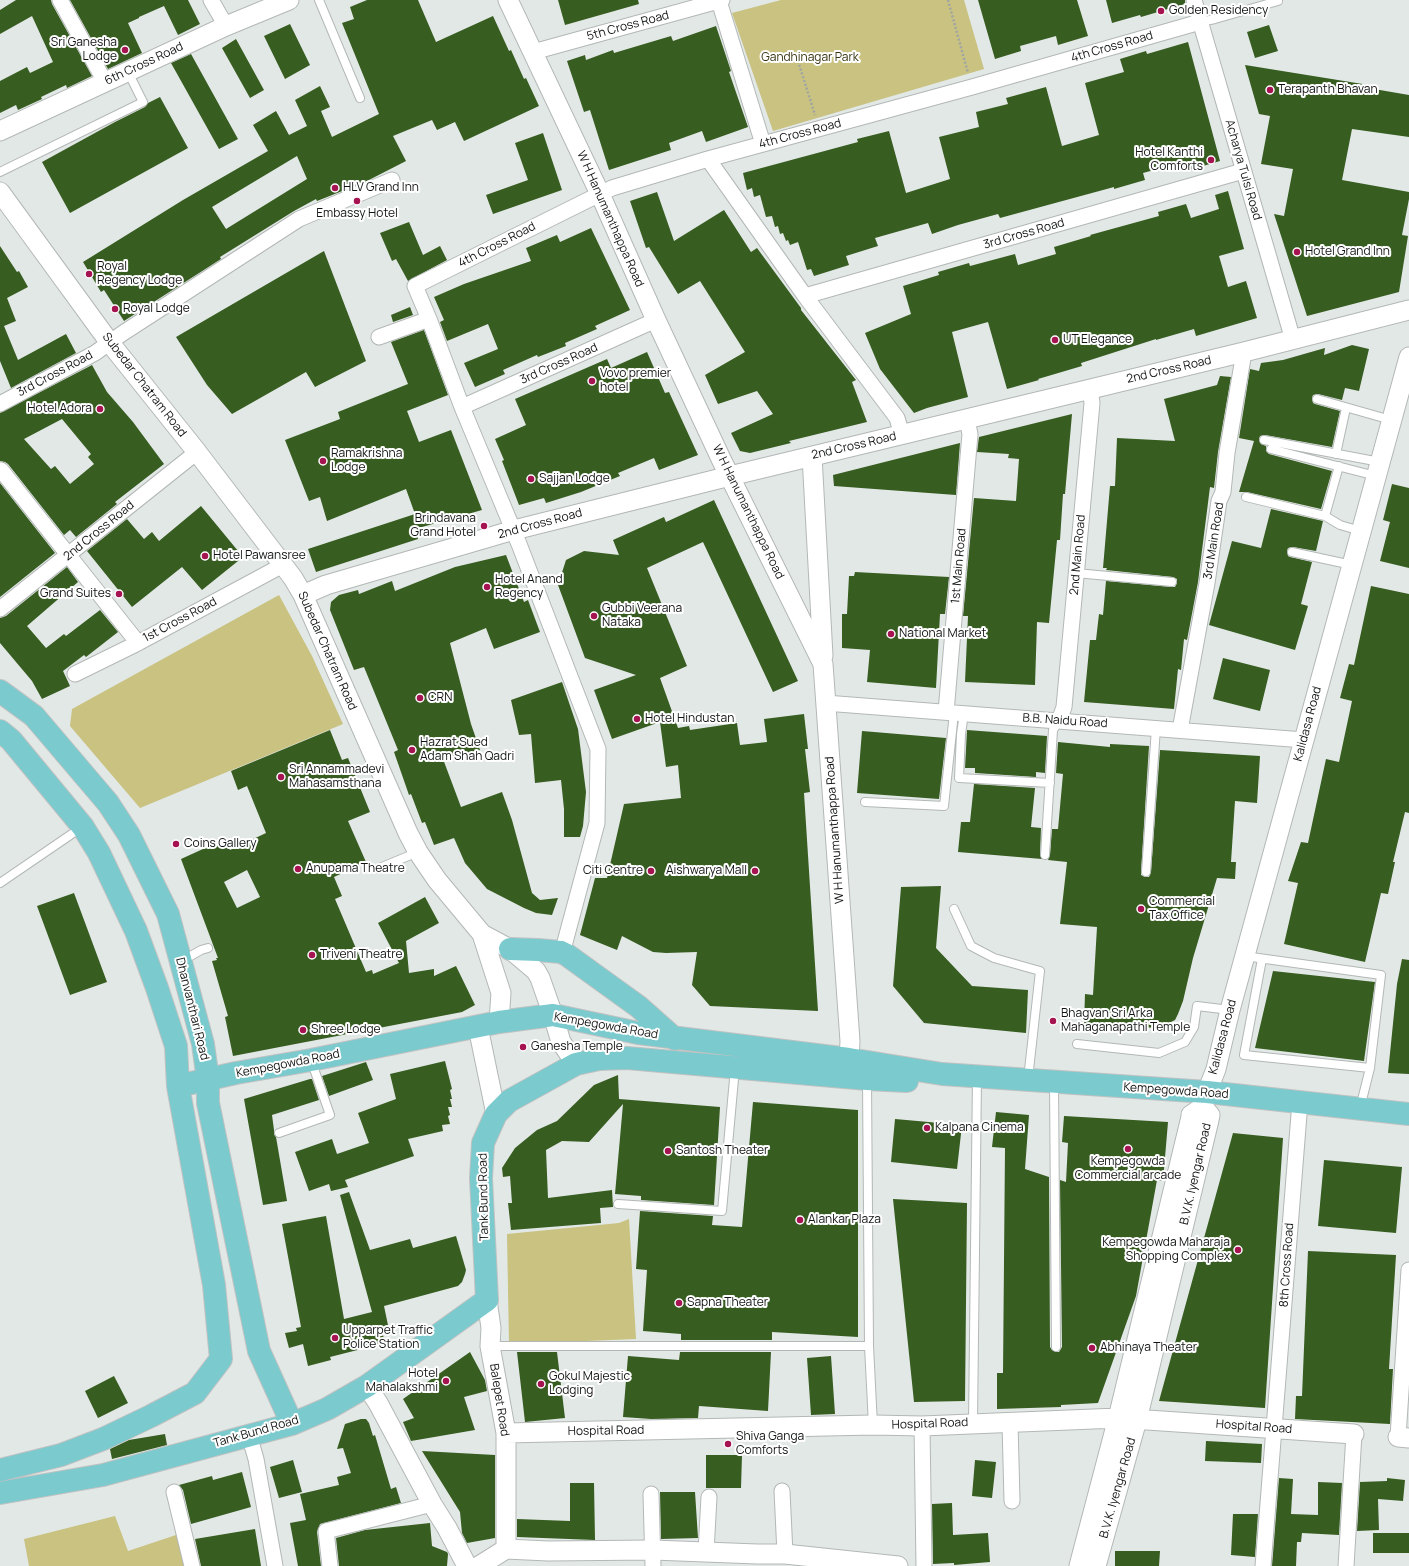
<!DOCTYPE html>
<html>
<head>
<meta charset="utf-8">
<style>
	body { margin:0 }
	canvas { display:block; background:#e2e8e5 }
</style>
</head>
<body>
<canvas width="1409" height="1566"></canvas>
<script>
const ctx = document.querySelector('canvas').getContext('2d');
ctx.lineJoin = 'round';
function paint(path, color) {
  ctx.fillStyle = color;
  ctx.fill(path, 'evenodd');
}
function toPath(rows) {
  const path = new Path2D();
  for (const r of rows) {
    path.moveTo(r[0], r[1]);
    for (let i = 2; i < r.length; i += 2) path.lineTo(r[i], r[i + 1]);
  }
  return path;
}
function trace(path, color, width, dash) {
  ctx.strokeStyle = color;
  ctx.lineWidth = width;
  ctx.lineCap = dash ? 'butt' : 'round';
  ctx.setLineDash(dash || []);
  ctx.stroke(path);
}
function write(font, color, halo, rows, align = 'center') {
  ctx.font = font + ' Manrope,sans-serif';
  ctx.lineWidth = 4;
  ctx.setLineDash([]);
  ctx.textBaseline = 'middle';
  ctx.strokeStyle = halo;
  ctx.fillStyle = color;
  for (const [text, x, y, turn = 0] of rows) {
    ctx.save();
    ctx.translate(x, y);
    ctx.rotate((+turn || 0) * Math.PI / 180);
    ctx.textAlign = isNaN(turn) ? turn : align;
    if (halo) ctx.strokeText(text, 0, 0);
    ctx.fillText(text, 0, 0);
    ctx.restore();
  }
}
paint(toPath([
	[781,0,964,0,984,69,773,131,732,13],
	[279,595,312,656,343,724,140,808,70,726,72,709],
	[629,1219,636,1339,509,1344,507,1234,619,1223],
	[115,1516,128,1551,179,1534,187,1566,29,1566,24,1539]
]), '#c9c280');
paint(toPath([
	[16,0,51,0,52,4,92,76,67,88,66,85,41,97,42,99,18,110,16,105,0,113,0,81,27,67,30,73,53,62,32,16,0,34,0,10],
	[70,0,188,0,200,24,178,35,164,6,139,17,139,18,128,23,142,53,108,69],
	[367,0,418,0,436,42,493,16,509,51,511,50,524,79,526,78,539,106,464,141,455,122,437,130,432,120,393,136,406,161,365,182,317,201,316,199,294,211,220,257,221,259,124,321,104,290,101,292,83,262,183,200,268,151,253,125,276,111,289,135,307,126,295,100,320,86,330,107,321,111,332,137,379,114,342,23,354,19,350,7],
	[297,156,307,179,226,229,212,207],
	[558,0,638,0,639,4,565,25],
	[978,0,1077,0,1088,36,1058,45,1056,36,1020,46,1021,51,995,59],
	[1106,0,1185,0,1185,4,1141,17,1140,15,1112,23],
	[290,24,310,65,285,79,264,36],
	[1269,25,1278,51,1255,58,1247,32],
	[716,26,731,71,729,72,748,127,706,142,702,131,669,143,671,150,609,170,590,110,584,112,567,61,585,55,586,60,613,50,614,53,671,36,673,41],
	[236,39,264,90,250,98,222,48],
	[1188,42,1220,161,1186,171,1183,162,1143,173,1145,180,1114,189,1114,187,1000,218,998,214,958,225,932,234,928,223,875,238,878,246,846,256,849,265,814,276,811,269,807,270,798,242,790,245,788,240,786,241,783,233,780,234,778,226,775,227,772,216,766,217,760,195,754,197,752,188,747,190,743,173,858,142,857,139,889,131,906,193,950,179,939,137,979,127,976,112,1008,104,1006,98,1046,87,1062,146,1099,135,1085,83,1124,72,1120,59,1146,51,1147,54],
	[191,54,238,139,219,149,171,63],
	[1245,65,1375,86,1374,89,1409,95,1409,137,1352,129,1342,180,1409,192,1409,199,1402,235,1408,236,1399,292,1307,316,1274,214,1284,216,1293,169,1261,164,1270,116,1259,114],
	[160,97,188,148,70,213,42,162,115,122,145,107,148,103],
	[543,133,562,190,493,214,486,195,528,180,515,143],
	[1228,191,1244,249,1219,256,1228,287,1246,281,1257,318,1196,336,1194,329,1156,340,1156,339,1081,363,1082,366,1038,379,1039,380,1007,389,988,322,952,332,968,397,927,408,914,413,880,369,865,333,911,314,903,286,939,275,938,272,969,263,970,266,1015,254,1018,265,1056,254,1054,247,1091,236,1090,235,1159,216,1158,212,1186,204,1191,218,1219,209,1215,195],
	[657,192,674,241,724,210,751,252,757,248,801,308,801,310,856,380,852,382,867,422,789,441,791,443,750,453,740,451,731,433,773,414,757,391,718,404,705,375,745,352,700,281,678,294,649,247,646,248,630,201],
	[409,222,423,255,440,246,447,260,408,281,396,259,392,261,380,233],
	[591,228,630,310,595,326,597,329,565,343,566,346,538,357,537,355,503,370,505,374,475,387,464,363,498,349,488,324,447,341,440,322,444,320,434,297,464,284,531,261,526,248,557,235,560,242],
	[0,246,17,272,19,271,28,287,7,298,16,321,4,326,18,360,66,334,76,353,11,388,0,361],
	[324,251,366,361,315,387,306,372,232,414,207,385,176,337],
	[410,307,413,315,393,322,391,315],
	[424,330,448,395,407,411,419,442,451,430,482,510,415,529,418,539,316,572,308,549,415,514,406,489,327,521,320,497,309,501,285,440,340,419,338,412,408,384,391,342],
	[1352,345,1369,349,1359,391,1345,388,1342,400,1318,394,1313,395,1312,398,1313,403,1315,404,1340,411,1332,447,1265,435,1260,436,1259,439,1261,444,1266,446,1266,451,1269,454,1332,471,1321,509,1247,492,1239,492,1254,441,1239,438,1250,369,1259,371,1261,363,1283,360,1325,348,1324,355],
	[647,352,665,393,669,392,698,455,659,470,654,458,618,473,620,476,581,492,546,503,544,498,519,505,502,461,504,460,495,439,526,425,515,399,607,359,611,368],
	[92,365,107,392,133,422,164,464,115,502,117,504,76,537,70,530,64,535,8,464,5,462,0,461,0,413],
	[62,419,91,454,88,457,94,464,70,484,55,466,51,469,24,439],
	[1220,376,1231,377,1218,452,1214,488,1210,487,1198,582,1187,640,1184,639,1181,670,1178,669,1174,709,1084,702,1090,640,1096,640,1099,614,1103,615,1106,581,1171,587,1175,587,1177,583,1177,579,1173,577,1106,570,1107,568,1103,568,1110,486,1115,486,1117,438,1175,441,1164,399,1217,385],
	[1072,414,1065,494,1063,494,1060,540,1057,540,1049,623,1037,622,1035,685,965,682,968,616,963,616,974,498,1016,501,1019,459,1008,458,1009,454,977,452,979,437],
	[960,443,956,495,834,486,833,475],
	[0,483,55,553,0,597],
	[1392,484,1409,488,1409,568,1380,561,1390,522,1383,520],
	[714,500,798,681,773,692,703,542,647,568,687,666,660,678,678,728,689,726,690,730,737,723,740,745,767,742,764,719,804,714,808,749,805,749,810,792,804,793,818,1011,710,1006,692,985,697,952,666,953,653,952,622,936,617,950,580,935,595,878,607,878,624,804,681,798,678,765,666,767,660,722,612,739,594,690,636,675,585,658,558,585,566,560,584,551,619,555,613,540,664,517,666,522],
	[201,506,243,557,202,590,182,567,132,607,87,551,127,519,144,539,152,532,159,541],
	[1271,509,1323,521,1316,551,1293,547,1288,548,1287,551,1288,556,1290,557,1312,562,1301,604,1308,606,1295,650,1209,625,1232,541,1261,548],
	[506,555,524,602,528,600,540,632,494,649,486,628,450,643,471,724,480,750,443,759,461,807,502,792,512,820,532,893,540,900,558,898,552,915,536,913,524,908,487,889,465,863,454,838,434,845,425,822,422,823,411,794,409,795,394,752,398,750,364,667,354,670,330,610,331,602,339,595,358,590,359,594,392,581,395,591,455,567],
	[67,567,78,582,27,626,46,648,64,634,66,636,100,610,118,632,86,657,84,655,63,671,70,686,42,699,32,681,0,643,0,618,6,616],
	[855,572,949,577,945,614,940,614,936,688,867,682,870,650,842,648,842,614,847,614,849,576,854,576],
	[1371,586,1409,594,1409,813,1405,812,1393,862,1395,862,1388,894,1381,893,1365,962,1284,944,1298,883,1288,881,1301,842,1308,843,1326,759,1339,762,1352,701,1340,698,1349,664,1354,665],
	[1223,658,1270,670,1260,711,1213,699],
	[562,682,578,729,586,792,583,826,580,837,564,837,564,809,561,780,535,783,531,734,519,735,511,700],
	[330,730,342,760,348,758,370,812,348,821,366,862,334,877,342,896,335,899,366,972,372,970,373,974,399,963,378,923,425,897,439,923,406,941,409,973,434,969,434,976,456,966,475,1005,462,1012,233,1056,225,1017,228,1016,212,961,217,960,216,958,218,958,181,859,225,839,230,850,266,833,247,786,238,790,231,771],
	[247,870,260,897,237,908,224,882],
	[967,730,1047,736,1045,773,1036,772,1036,777,975,773,975,768,965,768],
	[862,731,946,738,939,799,857,793],
	[1058,742,1110,747,1110,744,1149,746,1141,872,1141,875,1145,877,1149,877,1151,872,1160,750,1260,756,1257,803,1235,801,1231,862,1236,862,1235,879,1217,878,1193,958,1183,1001,1178,1014,1175,1020,1159,1028,1084,1024,1085,994,1093,995,1097,927,1060,924,1067,862,1048,860,1050,855,1052,829,1058,829,1063,774,1056,773],
	[974,784,1035,788,1031,827,1041,828,1040,855,1042,859,958,852,961,822,970,822],
	[941,886,936,948,972,986,1028,990,1026,1033,924,1023,893,986,901,887],
	[74,893,107,982,70,995,37,906],
	[1402,959,1409,960,1409,1074,1388,1073,1397,984],
	[1273,971,1375,982,1364,1061,1255,1048],
	[445,1061,452,1089,450,1090,452,1099,450,1099,452,1107,448,1107,450,1115,448,1116,450,1124,442,1125,443,1131,408,1139,414,1156,345,1180,348,1187,331,1191,329,1184,309,1191,295,1152,332,1139,337,1154,369,1143,358,1113,396,1099,390,1074],
	[366,1062,373,1080,329,1096,322,1076],
	[618,1075,619,1099,720,1107,714,1205,641,1200,641,1196,615,1194,623,1104,589,1142,562,1141,546,1150,548,1198,612,1190,613,1207,600,1208,601,1223,511,1230,508,1203,512,1203,510,1176,503,1177,502,1168,515,1148,537,1130,557,1121,594,1085],
	[310,1079,312,1079,319,1100,272,1115,274,1130,274,1134,276,1137,287,1201,263,1205,244,1099],
	[753,1102,858,1110,858,1337,772,1332,772,1340,681,1340,681,1334,643,1331,647,1270,636,1269,640,1211,713,1216,712,1225,742,1227],
	[996,1112,1029,1115,1025,1169,1049,1177,1050,1347,1052,1350,1056,1352,1059,1352,1062,1347,1060,1180,1066,1182,1068,1143,1062,1142,1064,1116,1168,1122,1163,1181,1157,1180,1136,1296,1098,1403,1061,1405,1061,1407,997,1409,997,1373,1003,1373,1005,1148,992,1147],
	[895,1119,962,1125,957,1169,891,1162],
	[1233,1133,1283,1138,1265,1408,1159,1401],
	[1324,1160,1402,1167,1396,1233,1318,1226],
	[349,1192,370,1250,410,1239,413,1248,456,1236,466,1270,465,1274,462,1282,458,1286,384,1306,389,1330,382,1331,385,1343,330,1357,331,1360,308,1366,303,1344,289,1348,285,1333,297,1331,296,1328,301,1327,282,1224,326,1216,344,1319,372,1312,340,1195],
	[893,1199,967,1203,965,1401,914,1402],
	[1308,1251,1396,1255,1389,1369,1393,1369,1390,1424,1295,1419,1296,1396,1302,1396],
	[470,1352,485,1380,487,1391,464,1397,475,1430,411,1441,403,1422,414,1418,403,1399],
	[517,1352,557,1352,565,1418,525,1422],
	[680,1352,771,1352,768,1411,699,1406,698,1418,651,1419,623,1417,628,1356,679,1360],
	[831,1356,835,1414,811,1415,807,1358],
	[114,1376,128,1403,98,1418,85,1391],
	[361,1419,366,1419,369,1423,373,1436,375,1435,391,1489,396,1487,401,1503,320,1524,317,1532,321,1566,298,1566,290,1523,306,1520,300,1494,339,1485,337,1477,351,1473,343,1448,337,1449,345,1424],
	[165,1434,167,1445,112,1459,110,1449,129,1440],
	[1206,1441,1262,1444,1261,1463,1205,1461],
	[422,1451,495,1455,495,1538,467,1543,462,1533,460,1512],
	[706,1455,742,1455,741,1488,706,1488],
	[293,1460,302,1492,279,1498,270,1467],
	[975,1460,996,1462,992,1498,972,1496],
	[242,1472,251,1507,191,1524,183,1490,179,1485,212,1476,213,1480],
	[1279,1478,1293,1479,1291,1514,1318,1515,1318,1482,1342,1483,1339,1535,1302,1533,1301,1542,1297,1542,1296,1566,1272,1566],
	[1387,1478,1405,1480,1403,1501,1378,1499,1379,1530,1357,1531,1360,1482,1387,1481],
	[570,1483,594,1483,595,1540,517,1537,517,1519,570,1521],
	[660,1492,695,1492,698,1538,661,1539],
	[952,1503,953,1535,988,1533,990,1562,954,1565,954,1563,933,1564,932,1504],
	[1233,1514,1258,1514,1255,1557,1231,1555],
	[430,1523,432,1546,447,1552,448,1554,447,1566,339,1566,336,1538,365,1530],
	[255,1529,261,1566,201,1566,195,1539],
	[1373,1533,1409,1533,1409,1553,1373,1553],
	[1115,1551,1160,1551,1159,1566,1115,1566]
]), '#375d21');
const service = toPath([
	[319,0,360,98],
	[1200,22,1215,19,1278,1],
	[0,172,143,102,128,72],
	[1317,399,1391,420],
	[1264,440,1380,462],
	[1271,449,1376,476],
	[1336,454,1346,408],
	[1246,497,1325,516,1340,525,1361,531],
	[1325,516,1339,466],
	[1292,552,1352,565],
	[1076,573,1172,582],
	[964,713,961,734,959,778,1050,783],
	[865,802,944,806,954,713],
	[1045,855,1053,730,1059,721],
	[377,869,418,852],
	[1146,872,1156,728],
	[0,883,82,827],
	[954,909,971,946,994,958,1040,971,1028,1079],
	[1244,956,1381,975,1370,1068,1244,1055,1262,959],
	[182,961,201,950,208,948],
	[1077,1044,1159,1053,1185,1042,1194,1027,1197,1006,1230,1010],
	[867,1080,869,1346,873,1425],
	[1054,1082,1056,1347],
	[1360,1108,1370,1068],
	[279,1133,330,1115,311,1060],
	[618,1204,722,1211,735,1068],
	[490,1346,869,1346],
	[973,1423,977,1077]
]);
const minor = toPath([
	[60,0,105,82],
	[211,0,226,26],
	[1194,0,1293,340],
	[719,1,763,144],
	[533,52,722,0],
	[708,159,805,296,897,418,902,435],
	[805,296,1243,171],
	[379,337,429,319],
	[0,404,95,353,123,333,299,219,392,180],
	[462,407,656,320],
	[1,470,138,643],
	[0,609,197,452],
	[75,674,138,643,283,565],
	[825,703,1304,740],
	[946,712,970,434,967,420],
	[1059,721,1064,707,1092,403,1090,389],
	[1180,730,1207,583,1219,501,1223,492,1227,453,1244,352],
	[561,952,565,942,597,823,598,749,519,544,462,407,429,319,415,286,612,188,708,159,972,87,1200,22],
	[1010,1423,1012,1501],
	[922,1426,924,1566],
	[249,1435,256,1459,275,1566],
	[1398,1437,1409,1270],
	[782,1491,785,1554],
	[174,1492,192,1566],
	[651,1494,653,1566],
	[706,1552,709,1497],
	[330,1566,326,1531,432,1504],
	[1263,1566,1300,1102],
	[1346,1566,1354,1434]
]);
const tertiary = toPath([
	[508,0,600,194,656,320,722,461,823,664,850,1041,849,1059],
	[0,131,226,26,289,0],
	[0,192,110,343,197,452,293,578,303,595,408,833,418,852,437,880,482,934,510,949,536,971,540,978,553,1015,561,1042,576,1064],
	[812,456,823,656],
	[303,595,326,585,514,530,730,476,1244,352,1409,310],
	[482,934,501,993,499,1022],
	[478,1027,496,1114],
	[1203,1107,1207,1092,1216,1069,1230,1010,1409,357],
	[487,1300,491,1328,490,1346,506,1433,506,1549],
	[367,1386,378,1403,432,1504,447,1528,467,1566],
	[506,1433,873,1425,922,1426,1118,1418,1354,1434],
	[1398,1437,1409,1438],
	[479,1566,506,1549,548,1551,653,1550,757,1554,785,1554,898,1566],
	[1079,1566,1118,1418,1191,1117,1191,1115,1203,1107],
	[1096,1566,1137,1420,1209,1120,1210,1115,1203,1107]
]);
const primary = toPath([
	[0,691,34,716,108,803,129,835,168,914,203,1044,208,1080,208,1103,259,1351,292,1424],
	[0,731,11,740,83,827,99,853,136,931,157,988,176,1046,178,1086,214,1285,221,1359,195,1393,151,1416,103,1439,61,1455,0,1470],
	[510,949,538,950,561,952,567,955,639,1007,675,1039],
	[178,1086,236,1073,311,1060,499,1022,553,1015,638,1033,849,1059,942,1074,1207,1092,1409,1114],
	[0,1493,103,1475,292,1424,327,1409,367,1386,487,1300,481,1178,483,1143,496,1114,509,1101,576,1064,599,1059,627,1058,867,1079,907,1081]
]);
trace(service, '#b3b8b6', 10);
trace(minor, '#b3b8b6', 17);
trace(tertiary, '#b3b8b6', 21);
trace(primary, '#c1c2c2', 24);
trace(toPath([
	[948,0,968,73],
	[798,61,815,115]
]), '#a0a5a3', 2.5, [2, 2]);
trace(service, '#fff', 8);
trace(minor, '#fff', 15);
trace(tertiary, '#fff', 19);
trace(primary, '#7acace', 22);
for (const [x, y, r, color] of [
	[1161,11,4,"#a51351"],
	[125,50,4,"#a51351"],
	[1270,90,4,"#a51351"],
	[1211,160,4,"#a51351"],
	[335,188,4,"#a51351"],
	[357,201,4,"#a51351"],
	[1297,252,4,"#a51351"],
	[89,274,4,"#a51351"],
	[115,309,4,"#a51351"],
	[1055,340,4,"#a51351"],
	[592,381,4,"#a51351"],
	[100,409,4,"#a51351"],
	[323,461,4,"#a51351"],
	[531,479,4,"#a51351"],
	[484,526,4,"#a51351"],
	[205,556,4,"#a51351"],
	[487,587,4,"#a51351"],
	[119,594,4,"#a51351"],
	[594,616,4,"#a51351"],
	[891,634,4,"#a51351"],
	[420,698,4,"#a51351"],
	[637,719,4,"#a51351"],
	[412,750,4,"#a51351"],
	[281,777,4,"#a51351"],
	[176,844,4,"#a51351"],
	[298,869,4,"#a51351"],
	[651,871,4,"#a51351"],
	[755,871,4,"#a51351"],
	[1141,909,4,"#a51351"],
	[312,955,4,"#a51351"],
	[1053,1021,4,"#a51351"],
	[303,1030,4,"#a51351"],
	[523,1047,4,"#a51351"],
	[927,1128,4,"#a51351"],
	[1128,1149,4,"#a51351"],
	[668,1151,4,"#a51351"],
	[800,1220,4,"#a51351"],
	[1238,1250,4,"#a51351"],
	[679,1303,4,"#a51351"],
	[335,1338,4,"#a51351"],
	[1092,1348,4,"#a51351"],
	[446,1381,4,"#a51351"],
	[541,1384,4,"#a51351"],
	[728,1444,4,"#a51351"]
]) {
  const dot = new Path2D();
  dot.arc(x, y, r, 0, 2 * Math.PI);
  ctx.fillStyle = color;
  ctx.fill(dot);
  trace(dot, '#fff', 1.5);
}
write('12px', '#121413', '#fff', [
	["Golden Residency",1169,11],
	["Sri Ganesha",117,43,"right"],
	["Lodge",117,57,"right"],
	["Terapanth Bhavan",1278,90],
	["Hotel Kanthi",1203,153,"right"],
	["Comforts",1203,167,"right"],
	["HLV Grand Inn",343,188],
	["Embassy Hotel",357,214,"center"],
	["Hotel Grand Inn",1305,252],
	["Royal",97,267],
	["Regency Lodge",97,281],
	["Royal Lodge",123,309],
	["UT Elegance",1063,340],
	["Vovo premier",600,374],
	["hotel",600,388],
	["Hotel Adora",92,409,"right"],
	["Ramakrishna",331,454],
	["Lodge",331,468],
	["Sajjan Lodge",539,479],
	["Brindavana",476,519,"right"],
	["Grand Hotel",476,533,"right"],
	["Hotel Pawansree",213,556],
	["Hotel Anand",495,580],
	["Regency",495,594],
	["Grand Suites",111,594,"right"],
	["Gubbi Veerana",602,609],
	["Nataka",602,623],
	["National Market",899,634],
	["CRN",428,698],
	["Hotel Hindustan",645,719],
	["Hazrat Sued",420,743],
	["Adam Shah Qadri",420,757],
	["Sri Annammadevi",289,770],
	["Mahasamsthana",289,784],
	["Coins Gallery",184,844],
	["Anupama Theatre",306,869],
	["Citi Centre",643,871,"right"],
	["Aishwarya Mall",747,871,"right"],
	["Commercial",1149,902],
	["Tax Office",1149,916],
	["Triveni Theatre",320,955],
	["Bhagvan Sri Arka",1061,1014],
	["Mahaganapathi Temple",1061,1028],
	["Shree Lodge",311,1030],
	["Ganesha Temple",531,1047],
	["Kalpana Cinema",935,1128],
	["Santosh Theater",676,1151],
	["Kempegowda",1128,1162,"center"],
	["Commercial arcade",1128,1176,"center"],
	["Alankar Plaza",808,1220],
	["Kempegowda Maharaja",1230,1243,"right"],
	["Shopping Complex",1230,1257,"right"],
	["Sapna Theater",687,1303],
	["Upparpet Traffic",343,1331],
	["Police Station",343,1345],
	["Abhinaya Theater",1100,1348],
	["Hotel",438,1374,"right"],
	["Mahalakshmi",438,1388,"right"],
	["Gokul Majestic",549,1377],
	["Lodging",549,1391],
	["Shiva Ganga",736,1437],
	["Comforts",736,1451]
], 'left');
write('12px', '#121413', '#fff', [
	["5th Cross Road",628,26,-15],
	["4th Cross Road",1112,47,-16],
	["6th Cross Road",144,64,-25],
	["4th Cross Road",800,134,-15],
	["Acharya Tulsi Road",1243,170,74],
	["W H Hanumanthappa Road",610,219,66],
	["3rd Cross Road",1024,234,-16],
	["4th Cross Road",497,245,-27],
	["3rd Cross Road",559,364,-24],
	["2nd Cross Road",1169,370,-13],
	["3rd Cross Road",55,374,-28],
	["Subedar Chatram Road",144,385,52],
	["2nd Cross Road",854,446,-13],
	["W H Hanumanthappa Road",748,512,64],
	["2nd Cross Road",540,524,-15],
	["2nd Cross Road",99,531,-39],
	["3rd Main Road",1214,541,-81],
	["2nd Main Road",1078,555,-85],
	["1st Main Road",959,566,-85],
	["1st Cross Road",180,620,-28],
	["Subedar Chatram Road",327,651,66],
	["B.B. Naidu Road",1065,721,4],
	["Kalidasa Road",1308,724,-75],
	["W H Hanumanthappa Road",835,830,-94],
	["Dhanvanthari Road",192,1009,76],
	["Kempegowda Road",606,1026,10],
	["Kalidasa Road",1223,1037,-75],
	["Kempegowda Road",288,1064,-11],
	["Kempegowda Road",1176,1091,4],
	["B.V.K. Iyengar Road",1196,1174,-77],
	["Tank Bund Road",484,1197,-91],
	["8th Cross Road",1287,1265,-86],
	["Balepet Road",499,1400,81],
	["Hospital Road",930,1424,-2],
	["Hospital Road",1254,1427,4],
	["Hospital Road",606,1431,-1],
	["Tank Bund Road",256,1432,-16],
	["B.V.K. Iyengar Road",1118,1488,-74]
]);
write('12px', '#383412', '#fff', [
	["Gandhinagar Park",810,58]
]);
</script>
</body>
</html>
